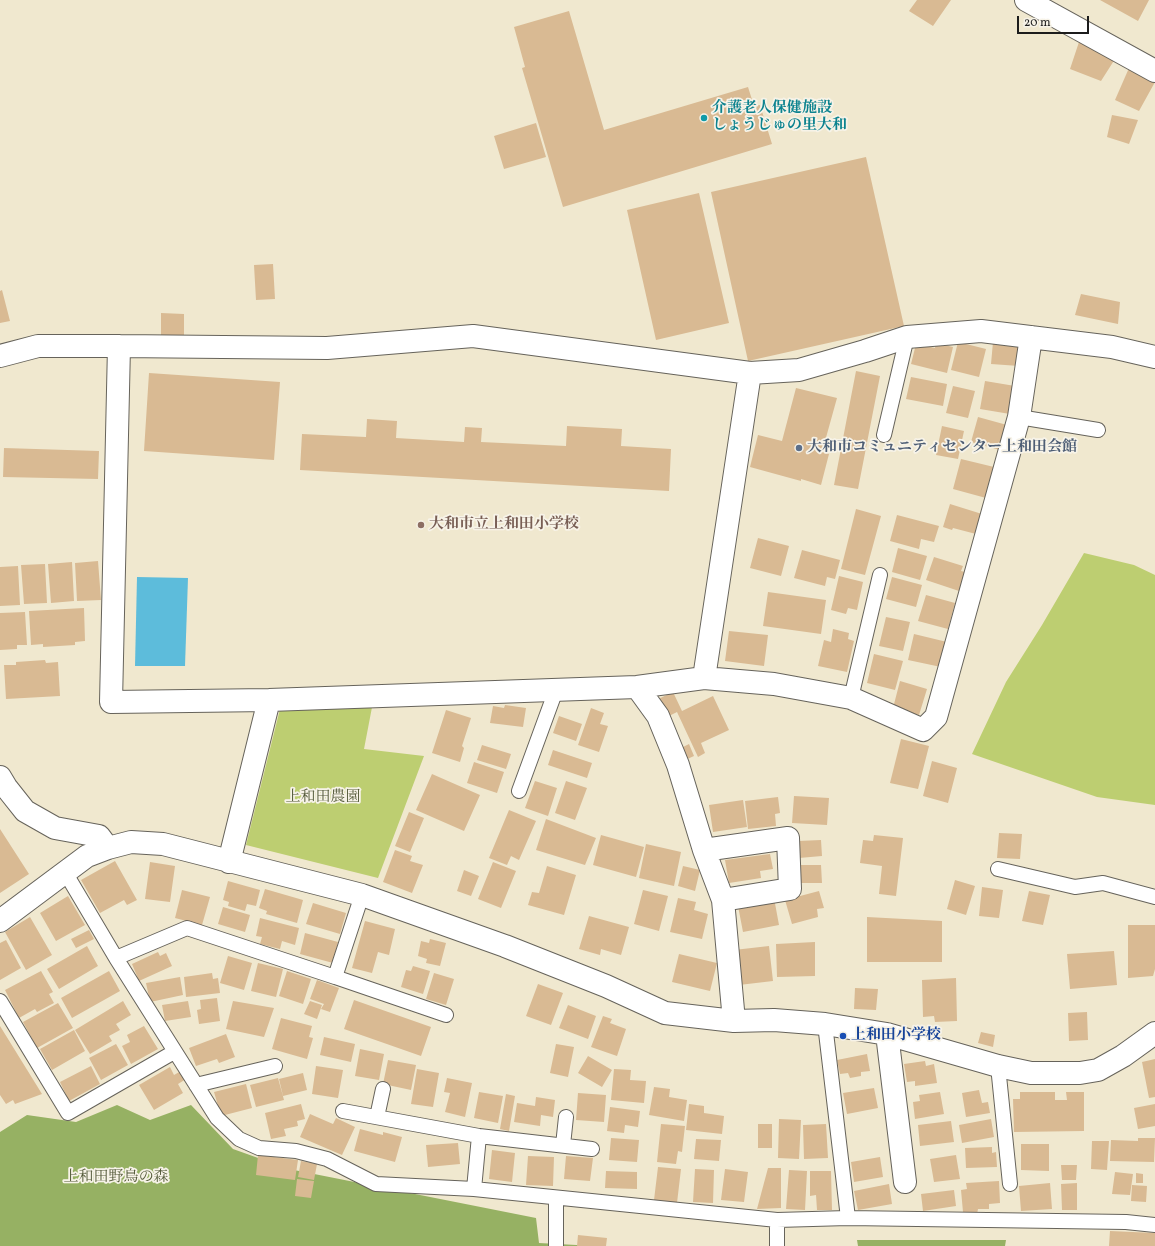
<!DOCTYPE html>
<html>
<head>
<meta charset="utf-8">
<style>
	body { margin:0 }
	#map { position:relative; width:1155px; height:1246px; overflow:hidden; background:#f0e8cf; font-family:Vollkorn,serif }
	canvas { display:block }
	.scale { position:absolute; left:1017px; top:16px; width:72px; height:18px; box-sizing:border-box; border:2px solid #1c1c1c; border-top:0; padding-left:5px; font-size:12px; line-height:14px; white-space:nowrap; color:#1c1c1c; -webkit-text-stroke:3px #f7f3e8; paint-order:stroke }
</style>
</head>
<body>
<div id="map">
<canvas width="1155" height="1246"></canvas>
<div class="scale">20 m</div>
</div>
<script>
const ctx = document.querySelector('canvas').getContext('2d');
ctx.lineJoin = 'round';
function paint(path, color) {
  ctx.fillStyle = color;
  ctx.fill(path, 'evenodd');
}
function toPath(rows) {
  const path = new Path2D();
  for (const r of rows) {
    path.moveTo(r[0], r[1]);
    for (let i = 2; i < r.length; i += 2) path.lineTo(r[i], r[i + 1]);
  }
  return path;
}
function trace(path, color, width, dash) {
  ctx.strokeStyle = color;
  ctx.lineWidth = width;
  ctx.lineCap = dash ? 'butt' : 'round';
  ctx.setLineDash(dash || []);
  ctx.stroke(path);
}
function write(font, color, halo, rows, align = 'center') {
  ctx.font = font + ' Vollkorn,"Noto Serif JP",serif';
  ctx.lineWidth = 3.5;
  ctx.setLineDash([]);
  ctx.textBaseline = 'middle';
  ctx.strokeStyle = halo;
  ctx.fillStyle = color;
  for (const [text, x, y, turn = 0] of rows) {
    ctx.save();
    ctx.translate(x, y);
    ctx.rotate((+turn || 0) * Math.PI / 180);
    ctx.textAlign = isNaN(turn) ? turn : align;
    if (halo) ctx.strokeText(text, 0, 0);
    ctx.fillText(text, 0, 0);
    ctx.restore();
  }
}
paint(toPath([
	[1084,553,1134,565,1155,575,1155,805,1097,797,972,754,1006,682,1042,625],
	[282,701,373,702,364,749,424,756,378,878,246,845]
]), '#bdce71');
paint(toPath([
	[117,1105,150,1120,191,1105,233,1149,289,1169,536,1218,539,1243,595,1246,0,1246,0,1132,27,1115,76,1122],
	[857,1240,1006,1240,1005,1246,858,1246]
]), '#96b163');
paint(toPath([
	[137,577,188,578,185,666,135,666]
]), '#5dbcdb');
paint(toPath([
	[917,0,951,0,933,26,909,11],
	[1100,0,1149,0,1138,21],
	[569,11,604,130,748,87,754,106,760,105,772,144,563,207,522,68,525,67,514,27],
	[1079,42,1115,59,1101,81,1070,69],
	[1129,68,1155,82,1139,111,1115,100],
	[1112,115,1138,120,1129,144,1107,137],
	[536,123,546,157,504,169,494,136],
	[866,157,904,326,748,361,711,192],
	[699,193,729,323,656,340,627,210],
	[273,264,275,299,256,300,254,265],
	[2,290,10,321,0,323,0,291],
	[1081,294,1120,302,1118,324,1075,315],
	[161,313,184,314,184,336,161,335],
	[958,342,986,349,979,377,951,370],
	[993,342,1021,344,1019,366,991,364],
	[936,343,953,347,947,373,911,364,916,344,935,348],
	[856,371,880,376,858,489,834,485],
	[149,373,280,382,274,460,144,451],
	[911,377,947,384,943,406,906,399],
	[985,381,1015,386,1010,414,980,409],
	[953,386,975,391,968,418,946,413],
	[796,388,837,398,822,452,829,454,821,485,801,479,801,481,750,467,758,435,782,441],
	[978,417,1007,425,1000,450,971,442],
	[367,419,397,421,396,438,464,442,465,427,482,428,481,442,566,446,567,426,622,429,621,446,671,449,669,491,300,470,302,434,366,437],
	[942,426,964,431,958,459,936,455],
	[4,448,99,451,98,479,3,477],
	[961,459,994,467,986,498,953,489],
	[950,504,982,514,976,534,953,528,952,530,943,527],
	[856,509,881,516,865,575,841,569],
	[897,515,939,526,934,542,921,539,919,549,890,541],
	[758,538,789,546,781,576,750,568],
	[898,548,927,556,920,580,892,572],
	[802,550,840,560,835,579,827,577,825,586,794,578],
	[934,557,963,566,961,571,965,572,959,591,926,580],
	[98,561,101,600,77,601,75,563],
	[72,562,74,601,51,603,48,564],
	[45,564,47,603,24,604,21,565],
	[18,566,20,605,0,606,0,567],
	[839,576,863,582,857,610,848,608,846,614,831,610],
	[892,577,922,585,916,607,886,599],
	[768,592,826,600,821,634,763,626],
	[926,595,955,603,948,629,918,621],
	[84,608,85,641,75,642,75,645,43,647,43,644,31,645,29,611],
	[25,612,27,645,17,645,17,649,0,650,0,613],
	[886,617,910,622,903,651,879,646],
	[833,629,849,633,848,639,854,641,847,672,818,666,824,640,831,642],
	[729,631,768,635,764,666,725,661],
	[914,634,947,642,941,667,908,660],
	[874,654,903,661,895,690,867,683],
	[45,660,46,663,58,662,60,696,6,699,4,665,16,665,16,662],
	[900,681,927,689,919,715,893,708],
	[673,692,682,711,713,696,729,730,701,743,705,753,698,757,677,712,663,719,654,701],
	[505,705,526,708,523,727,490,723,493,706,504,708],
	[591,708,604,713,600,724,608,726,599,752,578,745],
	[446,710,471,718,462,746,464,748,460,762,432,753],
	[559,716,582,724,576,741,553,733],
	[901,739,929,746,918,789,890,783],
	[689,744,694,756,683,761,677,750],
	[482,745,511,754,506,769,477,760],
	[553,750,592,763,587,778,548,765],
	[932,761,957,768,948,803,923,796],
	[474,762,504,772,497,793,467,783],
	[432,774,480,795,464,831,416,810],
	[535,781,557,788,548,816,525,808],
	[566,781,587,788,575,820,555,813],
	[794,796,829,798,827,825,792,823],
	[778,797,780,813,775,814,776,826,748,829,745,801],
	[743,800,747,827,713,832,709,805],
	[509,810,536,821,519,860,511,856,507,865,489,858],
	[409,812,424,818,410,852,395,846],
	[546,819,596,838,585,865,536,850],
	[0,829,29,874,0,893],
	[999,833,1022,834,1020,859,997,858],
	[601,835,644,847,636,877,593,865],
	[874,835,903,838,896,896,879,894,882,866,860,863,863,840,873,841],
	[821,840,822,856,799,858,798,841],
	[646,844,681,852,674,886,639,878],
	[395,850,412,856,410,861,423,865,412,893,383,882],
	[770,854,773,869,760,871,761,878,729,883,725,860],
	[115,861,137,900,127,905,124,900,100,913,81,880],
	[150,862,175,866,170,902,145,899],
	[493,862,516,871,501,908,478,899],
	[800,865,821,865,822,883,800,883],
	[547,866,576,875,564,915,528,905,532,892,539,893],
	[683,866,700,870,695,891,678,886],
	[464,870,479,876,471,896,457,891],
	[955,880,975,886,966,915,947,909],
	[228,881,260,890,256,906,247,904,245,911,228,906,229,902,223,900],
	[982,887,1003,890,999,918,979,916],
	[265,889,303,900,297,923,266,914,267,911,259,908],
	[182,890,210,897,202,925,175,918],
	[643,890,668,896,659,931,634,924],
	[819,891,824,908,817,909,818,917,792,924,785,900],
	[1029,891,1050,895,1043,925,1022,921],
	[68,896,85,925,56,941,40,913],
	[678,898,696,902,694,910,708,914,702,939,670,932],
	[774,898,779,925,743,932,738,906],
	[313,903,346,913,340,934,306,924],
	[223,907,250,915,245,932,218,924],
	[589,916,629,927,621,955,601,949,600,955,579,949],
	[30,917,52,955,26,970,5,932],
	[867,917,942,921,942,962,867,962],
	[260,918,299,928,295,945,282,941,280,949,260,944,262,937,256,936],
	[365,921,395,929,389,955,378,952,372,973,352,968],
	[1128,925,1155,925,1155,969,1153,976,1128,978],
	[89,930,94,939,76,948,71,939],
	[305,933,338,942,333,963,300,954],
	[430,939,446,943,440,966,426,963,427,959,418,956,421,941,429,943],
	[6,940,21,968,0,980,0,943],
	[815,942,815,976,777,977,776,944],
	[87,946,98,966,59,989,47,969],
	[769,946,773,981,739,985,734,950],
	[1114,951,1117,985,1070,989,1067,954],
	[158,952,160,956,166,953,172,966,139,981,132,964],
	[679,954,717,963,710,991,672,982],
	[228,956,252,963,244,990,220,983],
	[258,963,283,969,276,997,251,991],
	[413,966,430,971,423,994,401,987,406,970,411,971],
	[41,971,53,992,49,994,54,1003,37,1012,35,1009,19,1018,5,990],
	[109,971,120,991,72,1018,61,998],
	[287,971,311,979,303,1004,279,996],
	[212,973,213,979,218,978,220,993,186,997,184,977],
	[434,973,454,979,446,1005,426,999],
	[180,977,183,995,150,1002,146,983],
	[956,978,957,1021,935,1022,934,1016,923,1017,922,980],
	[317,980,339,988,330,1012,321,1009,324,1004,310,999],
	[538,984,563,993,551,1025,526,1016],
	[855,988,878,989,876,1010,854,1009],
	[217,998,220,1021,199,1024,197,1010,201,1009,200,1000],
	[354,1000,431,1027,421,1056,344,1029],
	[123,1001,131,1015,116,1024,120,1030,109,1036,112,1041,90,1054,75,1030],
	[188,1001,191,1017,165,1021,162,1005],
	[233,1001,274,1008,264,1037,226,1029],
	[310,1001,322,1005,317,1019,304,1014],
	[58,1003,73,1028,37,1048,23,1022],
	[568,1005,596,1016,588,1039,559,1028],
	[1087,1012,1088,1040,1069,1041,1068,1013],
	[603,1016,612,1019,610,1023,626,1029,617,1056,591,1047],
	[281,1018,312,1026,309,1037,313,1038,307,1059,272,1049],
	[0,1026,42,1094,15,1104,13,1100,6,1104,0,1095],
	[144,1026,158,1049,131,1064,122,1046,130,1042,127,1035],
	[74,1030,85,1051,52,1070,40,1049],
	[981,1032,995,1035,993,1047,978,1043],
	[226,1034,235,1057,219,1063,217,1059,196,1066,189,1048],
	[324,1037,355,1044,351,1062,320,1055],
	[116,1044,128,1065,101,1080,89,1058],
	[556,1044,574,1047,568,1077,550,1073],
	[360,1049,384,1054,379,1080,355,1076],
	[867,1054,870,1071,861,1072,861,1076,850,1078,848,1073,840,1074,837,1060],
	[588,1056,612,1070,602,1087,578,1073],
	[1155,1059,1155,1097,1149,1098,1142,1062],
	[388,1060,416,1065,411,1090,383,1084],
	[925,1061,926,1066,934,1064,937,1083,915,1086,915,1081,907,1082,904,1064],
	[91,1066,100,1084,69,1101,60,1082],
	[316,1066,343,1070,338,1098,312,1094],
	[170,1067,174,1075,181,1071,186,1079,178,1084,183,1093,154,1110,139,1085],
	[417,1069,439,1073,433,1107,411,1104],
	[614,1069,631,1070,630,1080,646,1081,644,1103,611,1100],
	[303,1073,307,1090,283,1096,279,1079],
	[278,1078,284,1100,256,1107,250,1085],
	[447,1078,472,1083,465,1117,445,1112,450,1093,444,1092],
	[246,1084,252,1108,221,1116,214,1092],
	[654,1087,670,1089,669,1097,687,1100,684,1121,649,1115],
	[874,1088,878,1108,847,1114,843,1093],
	[979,1090,982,1103,988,1102,990,1113,966,1117,962,1093],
	[479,1092,503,1096,498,1123,474,1118],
	[940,1092,944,1114,915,1119,913,1102,920,1101,919,1095],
	[1020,1092,1055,1092,1055,1100,1067,1100,1066,1092,1084,1092,1084,1131,1014,1132,1013,1099,1020,1099],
	[578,1093,606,1095,604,1122,576,1120],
	[506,1094,515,1096,509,1131,500,1129],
	[536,1097,555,1100,553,1117,541,1115,540,1126,514,1122,517,1103,535,1106],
	[301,1104,305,1119,297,1121,298,1126,284,1129,286,1136,271,1139,265,1113],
	[689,1104,704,1106,704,1113,724,1116,722,1134,686,1130],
	[1155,1104,1155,1126,1138,1129,1134,1108],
	[610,1107,640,1111,638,1127,625,1125,624,1133,607,1131],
	[310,1114,333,1124,336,1118,355,1127,342,1155,300,1137],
	[779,1119,801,1120,799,1159,778,1158],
	[991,1119,994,1137,962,1143,959,1125],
	[951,1121,954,1142,920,1146,918,1125],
	[661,1124,685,1126,682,1152,678,1151,676,1164,657,1162],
	[758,1124,772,1124,772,1148,758,1148],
	[826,1124,828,1158,804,1159,803,1125],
	[360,1129,383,1135,383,1132,402,1137,395,1162,354,1151],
	[611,1138,639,1140,637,1162,609,1160],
	[1138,1138,1155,1138,1154,1162,1110,1161,1111,1140,1138,1141],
	[696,1139,721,1140,719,1161,694,1159],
	[1092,1141,1109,1141,1107,1170,1091,1169],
	[458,1143,460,1164,428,1167,426,1145],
	[1021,1144,1049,1144,1049,1171,1021,1170],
	[992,1147,992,1153,996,1152,997,1167,966,1168,965,1148],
	[492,1150,515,1153,512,1182,489,1179],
	[258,1155,298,1160,295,1180,256,1175],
	[956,1155,960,1179,934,1182,930,1159],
	[528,1156,554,1157,553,1186,526,1185],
	[566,1156,593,1158,590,1181,564,1179],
	[880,1157,883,1177,854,1182,851,1162],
	[301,1161,317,1164,314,1180,298,1177],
	[1061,1165,1077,1165,1076,1180,1062,1180],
	[658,1167,681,1169,677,1203,654,1200],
	[768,1168,781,1168,781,1208,757,1209],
	[695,1169,714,1170,713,1203,693,1202],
	[725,1169,748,1172,744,1202,721,1200],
	[789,1170,807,1171,805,1210,786,1209],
	[606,1171,637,1172,637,1189,605,1188],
	[810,1171,831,1171,832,1210,817,1210,816,1195,810,1196],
	[1115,1172,1133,1174,1130,1195,1112,1194],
	[1136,1173,1143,1174,1143,1183,1136,1183],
	[297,1179,314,1181,311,1198,295,1196],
	[999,1181,1000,1203,989,1204,989,1209,978,1209,977,1214,963,1212,961,1190,967,1189,966,1183],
	[1050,1183,1052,1209,1021,1211,1019,1186],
	[1077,1183,1077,1210,1062,1210,1061,1184],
	[889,1184,892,1204,858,1210,854,1191],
	[1132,1185,1147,1186,1146,1202,1131,1201],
	[954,1190,956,1206,923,1211,921,1194],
	[1110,1231,1155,1233,1155,1246,1109,1246],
	[578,1235,607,1238,606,1246,577,1246]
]), '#d9ba93');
const service = toPath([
	[1019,417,1098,430],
	[884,435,907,337],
	[851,698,880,575],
	[519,791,556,690],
	[998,869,1075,887,1103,883,1155,897],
	[65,872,116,958,217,1118,239,1139,259,1148,296,1151,327,1159,376,1184,474,1189,777,1220,848,1218,1126,1222,1155,1225],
	[116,958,187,928,335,977,362,895],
	[335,977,446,1015],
	[0,1001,68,1113,174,1052],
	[825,1024,848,1218],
	[998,1066,1010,1184],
	[196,1085,275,1066],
	[343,1111,479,1136,592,1149],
	[377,1117,383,1089],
	[563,1145,566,1117],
	[474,1189,479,1136],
	[556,1198,556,1246],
	[777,1246,777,1220]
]);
const minor = toPath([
	[1026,0,1155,71],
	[119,346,111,702,269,700,637,687,704,678,774,684,851,698,923,730,936,717,1019,417,1031,337],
	[0,356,38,346,119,346,327,348,473,336,750,373,799,370,865,351,907,337,981,331,1112,347,1155,357],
	[704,678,750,373],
	[637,687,658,716,678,765,704,850,723,900,734,1021],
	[0,777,6,787,25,811,55,828,99,836,108,848],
	[704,850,788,838,790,889,723,900],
	[229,862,269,700],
	[0,921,87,856,108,848,131,842,163,844,362,895,505,946,606,986,665,1013,734,1021,774,1020,825,1024,887,1034,998,1066,1031,1073,1080,1073,1098,1070,1123,1056,1155,1033],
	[887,1034,905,1182]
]);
trace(service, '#66635b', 16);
trace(minor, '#66635b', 24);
trace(service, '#fff', 14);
trace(minor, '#fff', 22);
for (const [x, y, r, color] of [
	[704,118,4,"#0f9aa8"],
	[799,448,4,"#5c6f8a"],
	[421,525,4,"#8d6e63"],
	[843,1036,4,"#1a4fb4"]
]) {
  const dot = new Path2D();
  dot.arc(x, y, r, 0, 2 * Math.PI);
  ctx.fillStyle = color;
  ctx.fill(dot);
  trace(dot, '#f7f3e8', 1.5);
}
write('bold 15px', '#0d838f', '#f7f3e8', [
	["介護老人保健施設",712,109],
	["しょうじゅの里大和",712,126]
], 'left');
write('bold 15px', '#4e5e75', '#f7f3e8', [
	["大和市コミュニティセンター上和田会館",807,448]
], 'left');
write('bold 15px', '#785e54', '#f7f3e8', [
	["大和市立上和田小学校",429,525]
], 'left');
write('15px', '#545a3a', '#f7f3e8', [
	["上和田農園",323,798],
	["上和田野鳥の森",116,1178]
]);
write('bold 15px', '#164399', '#f7f3e8', [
	["上和田小学校",851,1036]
], 'left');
</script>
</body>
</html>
